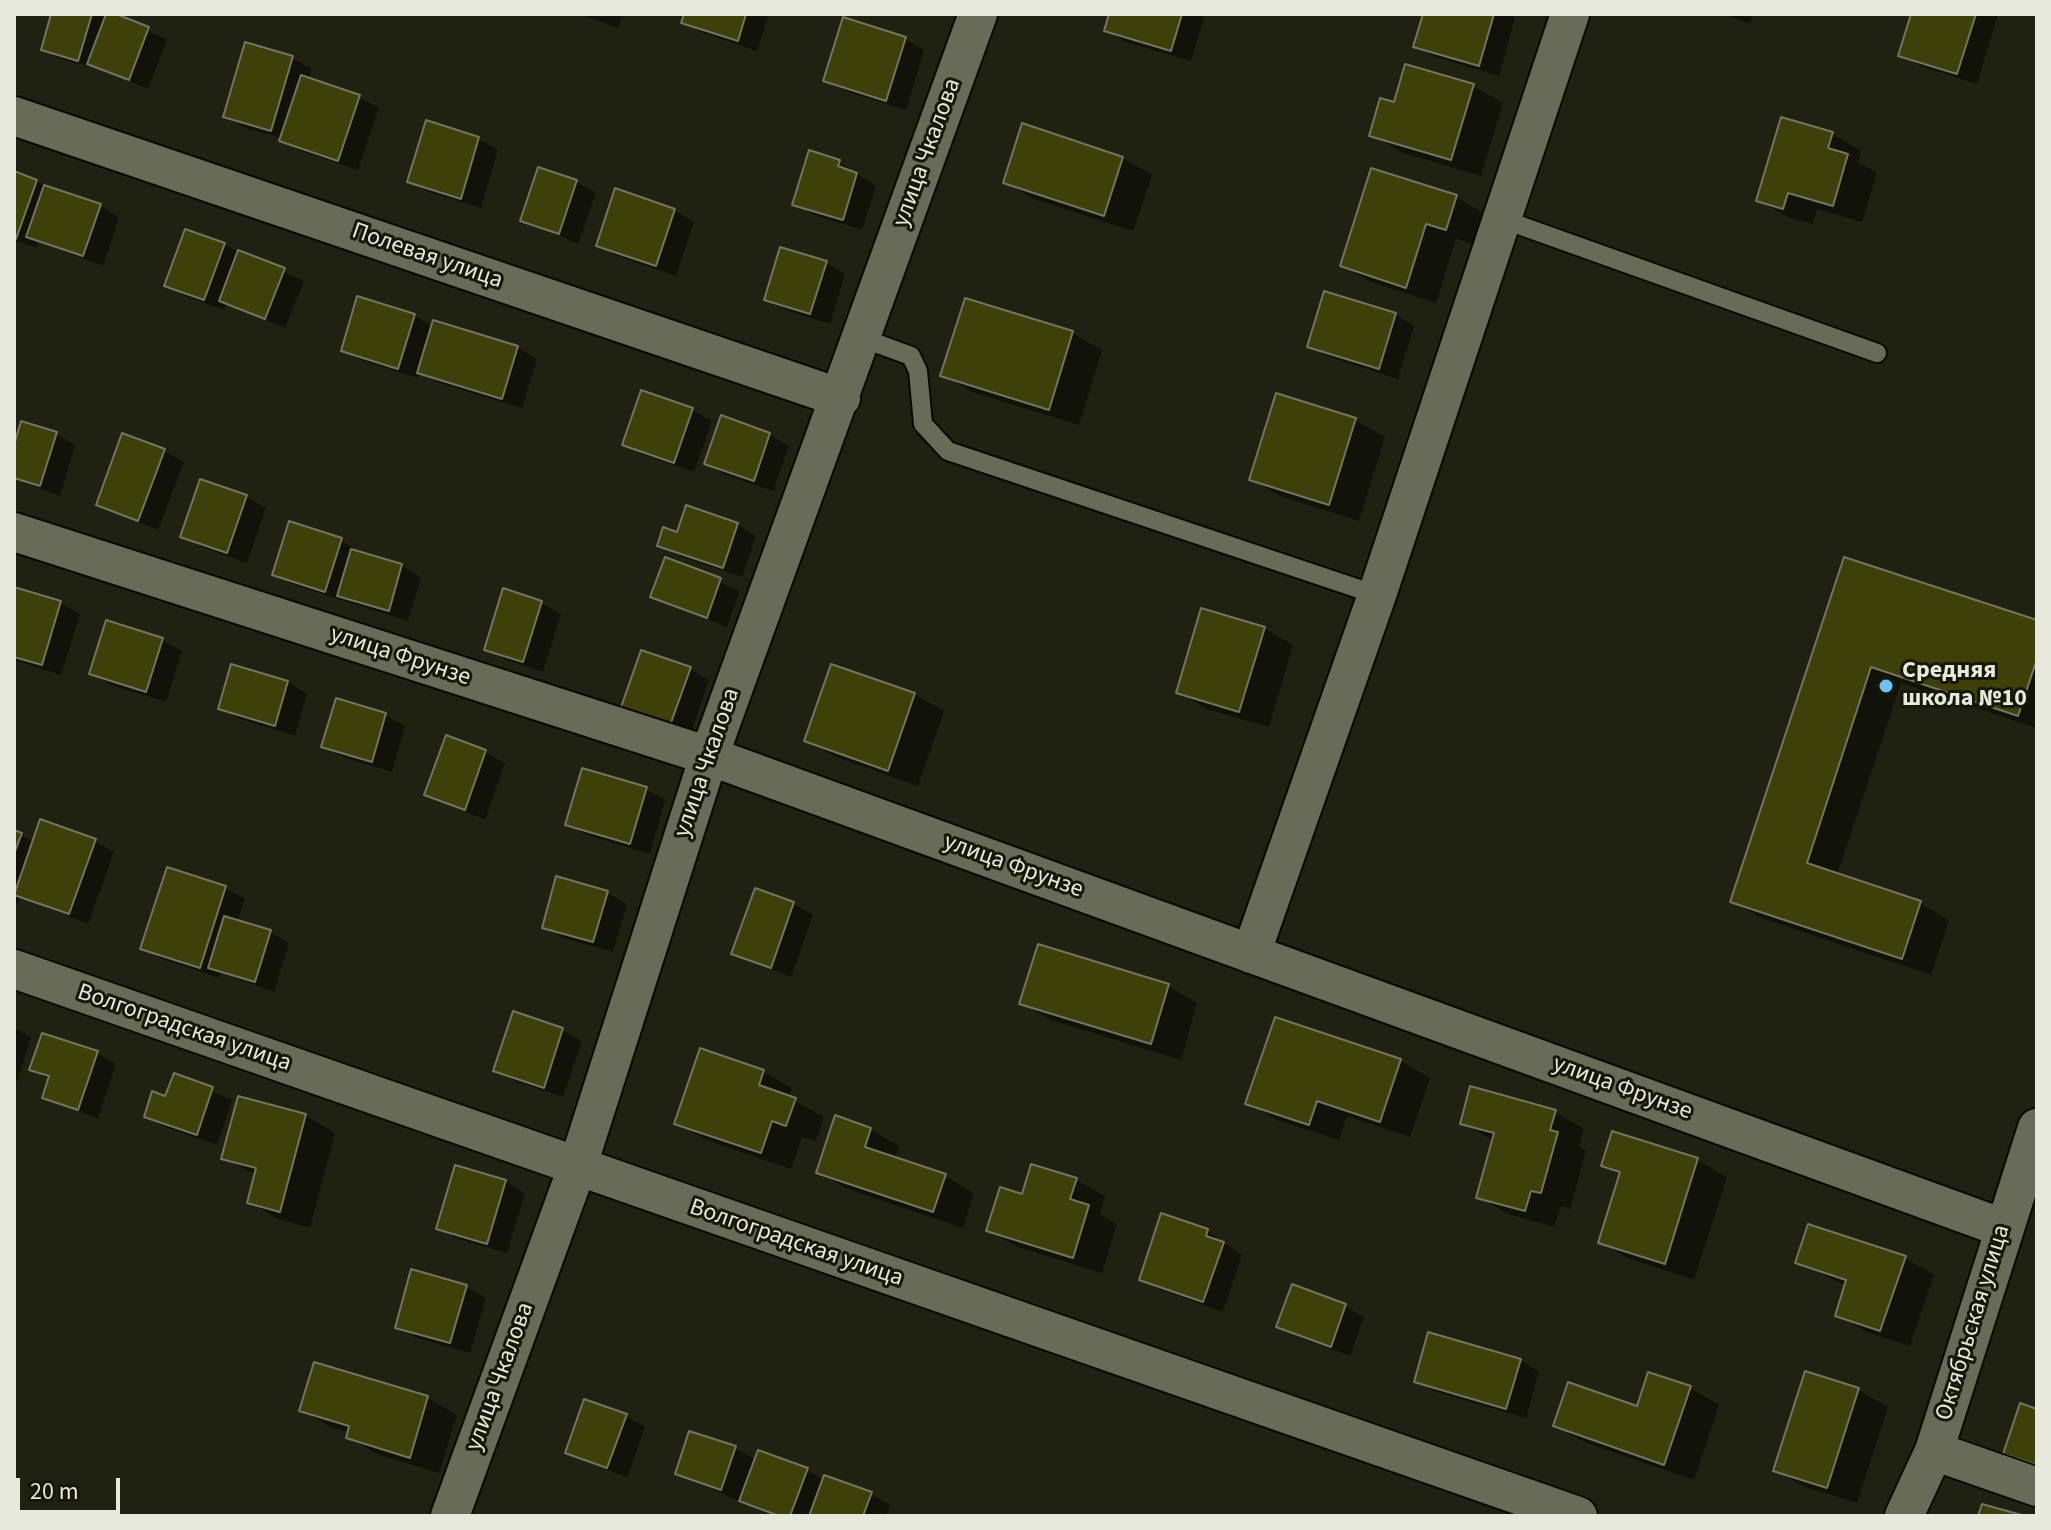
<!DOCTYPE html>
<html>
<head>
<meta charset="utf-8">
<style>
	body { margin:0 }
	#map { position:relative; width:2051px; height:1530px; overflow:hidden; background:#202211; font-family:"Source Sans 3",sans-serif }
	canvas { display:block }
	.frame { position:absolute; inset:0; border:16px solid #e7e9dd; pointer-events:none }
	.scale { position:absolute; left:16px; top:1478px; width:104px; height:36px; box-sizing:border-box; border:4px solid #e7e9dd; border-top:0; padding-left:10px; font-size:24px; line-height:28px; white-space:nowrap; color:#e7e9dd; -webkit-text-stroke:6px #171808; paint-order:stroke }
</style>
</head>
<body>
<div id="map">
<canvas width="2051" height="1530"></canvas>
<div class="frame"></div>
<div class="scale">20 m</div>
</div>
<script>
const ctx = document.querySelector('canvas').getContext('2d');
ctx.lineJoin = 'round';
function paint(path, color) {
  ctx.fillStyle = color;
  ctx.fill(path, 'evenodd');
}
function toPath(rows) {
  const path = new Path2D();
  for (const r of rows) {
    path.moveTo(r[0], r[1]);
    for (let i = 2; i < r.length; i += 2) path.lineTo(r[i], r[i + 1]);
  }
  return path;
}
function trace(path, color, width, dash) {
  ctx.strokeStyle = color;
  ctx.lineWidth = width;
  ctx.lineCap = dash ? 'butt' : 'round';
  ctx.setLineDash(dash || []);
  ctx.stroke(path);
}
function write(font, color, halo, rows, align = 'center') {
  ctx.font = font + ' "Source Sans 3",sans-serif';
  ctx.lineWidth = 6;
  ctx.setLineDash([]);
  ctx.textBaseline = 'middle';
  ctx.strokeStyle = halo;
  ctx.fillStyle = color;
  for (const [text, x, y, turn = 0] of rows) {
    ctx.save();
    ctx.translate(x, y);
    ctx.rotate((+turn || 0) * Math.PI / 180);
    ctx.textAlign = isNaN(turn) ? turn : align;
    if (halo) ctx.strokeText(text, 0, 0);
    ctx.fillText(text, 0, 0);
    ctx.restore();
  }
}
paint(toPath([
	[53,14,114,14,167,40,148,89,98,68,62,60,43,49],
	[580,14,623,14,618,28],
	[686,14,769,14,757,51,703,33,683,22],
	[1111,14,1205,14,1191,61,1126,42,1106,30],
	[1425,14,1509,14,1515,18,1499,76,1435,57,1416,46],
	[1723,14,1753,14,1750,24],
	[1913,14,1998,14,1977,84,1920,66,1900,55],
	[905,39,924,50,906,110,845,91,825,80],
	[292,58,312,69,308,80,359,97,379,108,358,170,301,151,282,138,245,128,226,117],
	[1473,86,1503,103,1481,176,1401,152,1372,135],
	[427,123,479,139,498,150,481,208,429,192,409,181],
	[1024,126,1123,158,1152,175,1133,231,1034,199,1005,182],
	[1832,134,1861,151,1858,162,1877,173,1862,222,1817,209,1813,224,1788,217,1758,200],
	[839,162,876,186,862,230,814,215,795,204],
	[14,173,100,206,119,217,103,266,39,242,36,248,14,240],
	[576,182,596,193,578,244,523,220],
	[1456,197,1485,214,1475,245,1456,239,1436,303,1371,282,1342,266],
	[674,210,694,222,676,276,617,256,598,245],
	[224,245,304,281,285,328,227,303,224,310,186,296,167,285],
	[826,263,845,274,830,324,786,310,767,299],
	[966,300,1072,333,1102,350,1079,425,972,392,943,375],
	[1395,314,1414,326,1398,379,1329,357,1309,346],
	[414,315,433,327,517,347,537,359,522,408,439,383,420,372,418,378,363,361,343,350],
	[642,393,692,410,712,421,694,472,644,455,625,444],
	[1355,420,1385,437,1359,521,1280,496,1251,479],
	[56,434,75,445,60,496,14,478,14,452],
	[769,434,789,446,773,491,726,475,706,463],
	[164,451,184,462,158,530,99,505],
	[201,481,247,497,266,508,247,563,202,547,182,536],
	[737,524,756,536,742,577,679,556,660,545,678,534],
	[341,540,360,553,401,565,421,577,408,621,294,585,274,574],
	[1845,559,2037,622,2037,728,1901,683,1837,875,1920,903,1949,920,1931,975,1762,918,1732,902],
	[666,560,740,591,727,627,652,596],
	[14,589,60,603,80,614,61,675,14,660],
	[541,603,561,614,543,672,506,660,486,649],
	[1264,628,1293,645,1269,727,1207,709,1178,692],
	[162,640,182,651,166,702,111,685,91,673],
	[232,666,288,682,307,694,295,736,240,719,220,708],
	[690,669,709,680,688,741,641,724],
	[914,694,944,711,918,786,836,757,806,741],
	[385,715,405,726,392,772,343,757,323,746],
	[485,752,505,763,485,820,427,794],
	[646,789,665,800,650,854,587,835,567,824],
	[14,832,34,842,95,841,114,852,88,924,21,897,17,905,14,904],
	[168,869,225,888,245,899,237,922,270,932,289,943,274,992,221,973,219,978,162,959,142,948],
	[607,893,627,904,613,952,564,938,544,927],
	[793,904,813,915,791,977,733,953],
	[1168,986,1197,1003,1181,1060,1051,1020,1021,1003],
	[514,1014,562,1030,582,1041,563,1097,515,1081,495,1070],
	[1276,1019,1401,1061,1430,1078,1410,1137,1347,1116,1339,1140,1277,1120,1248,1103],
	[14,1028,31,1037,16,1085,14,1084],
	[97,1053,116,1064,98,1119,45,1097,50,1080,32,1069],
	[763,1072,792,1088,789,1098,824,1117,816,1141,802,1137,791,1169,706,1140,677,1123],
	[175,1076,232,1100,217,1145,165,1127,146,1116,167,1099],
	[239,1098,306,1116,335,1133,310,1228,278,1219,249,1202,256,1175,224,1158],
	[1555,1112,1584,1129,1579,1147,1586,1151,1570,1209,1561,1206,1554,1227,1508,1214,1479,1197,1494,1141,1462,1123],
	[870,1129,899,1146,895,1159,945,1176,974,1193,963,1228,848,1189,818,1172],
	[1697,1160,1727,1177,1694,1280,1630,1259,1601,1242,1622,1175,1604,1165],
	[1076,1180,1105,1196,1100,1214,1117,1224,1102,1273,1018,1247,988,1230,1023,1196],
	[505,1181,525,1193,507,1253,458,1239,439,1228],
	[1207,1231,1242,1255,1223,1312,1161,1290,1141,1279],
	[1905,1258,1934,1275,1910,1346,1867,1332,1837,1315,1847,1286,1797,1262],
	[466,1287,486,1298,470,1353,417,1338,398,1327],
	[1345,1306,1364,1317,1350,1356,1298,1337,1278,1326],
	[1520,1360,1539,1372,1526,1418,1436,1392,1416,1381],
	[315,1364,428,1398,457,1415,439,1473,377,1454,348,1437,349,1432,331,1427,301,1410],
	[1806,1374,1858,1390,1888,1407,1857,1503,1805,1487,1776,1470],
	[1690,1388,1719,1405,1694,1480,1584,1442,1555,1426,1638,1408],
	[626,1416,645,1427,627,1478,568,1452],
	[735,1448,756,1460,807,1470,824,1480,871,1494,890,1505,886,1516,772,1516,677,1473]
]), '#0007');
const building = toPath([
	[51,14,92,14,78,61,41,50,51,14],
	[106,14,116,14,149,27,129,80,87,64,106,14],
	[684,14,746,14,738,41,681,23,684,14],
	[1109,14,1182,14,1171,51,1104,31,1109,14],
	[1423,14,1494,14,1479,66,1413,47,1423,14],
	[1911,14,1976,14,1957,74,1898,56,1911,14],
	[843,17,906,37,886,101,823,81,843,17],
	[245,42,293,56,271,131,223,117,245,42],
	[1405,64,1474,84,1451,160,1369,136,1380,98,1394,102,1405,64],
	[301,75,360,95,338,161,279,141,301,75],
	[1781,117,1833,132,1828,148,1848,154,1833,206,1788,193,1783,209,1756,201,1781,117],
	[426,120,479,137,461,199,407,182,426,120],
	[1022,123,1123,157,1104,216,1003,183,1022,123],
	[809,150,840,160,838,166,857,173,843,220,792,205,809,150],
	[538,167,577,180,559,234,520,221,538,167],
	[1371,168,1457,195,1446,230,1426,224,1406,288,1340,266,1371,168],
	[14,171,37,180,16,239,14,238,14,171],
	[44,185,101,204,83,256,26,237,44,185],
	[615,188,675,209,656,266,596,246,615,188],
	[185,229,225,243,204,300,164,286,185,229],
	[780,247,827,261,810,314,764,300,780,247],
	[238,250,285,268,265,319,219,301,238,250],
	[1324,291,1396,313,1379,369,1307,347,1324,291],
	[357,296,415,314,398,369,341,351,357,296],
	[965,298,1073,331,1049,410,940,376,965,298],
	[433,320,518,346,502,399,417,373,433,320],
	[641,390,693,408,674,463,622,445,641,390],
	[1276,393,1356,418,1329,505,1249,480,1276,393],
	[721,415,770,433,754,481,704,464,721,415],
	[21,421,57,432,40,486,14,478,14,445,21,421],
	[122,433,165,449,138,521,96,505,122,433],
	[200,479,247,495,227,553,180,537,200,479],
	[686,505,738,523,723,568,657,546,663,527,677,532,686,505],
	[289,521,342,538,325,592,272,575,289,521],
	[351,549,402,564,389,611,337,596,351,549],
	[665,557,721,578,707,618,650,597,665,557],
	[1844,557,2037,620,2037,659,2018,716,1871,667,1807,863,1921,901,1902,959,1730,902,1844,557],
	[14,587,61,601,42,665,14,657,14,587],
	[503,588,542,601,523,662,484,650,503,588],
	[1201,608,1265,627,1239,712,1176,693,1201,608],
	[106,620,163,638,146,692,89,674,106,620],
	[641,650,691,667,668,731,619,713,641,650],
	[231,664,288,681,275,726,218,709,231,664],
	[831,664,915,693,888,771,804,741,831,664],
	[336,698,386,713,372,762,321,747,336,698],
	[446,735,486,750,465,810,424,795,446,735],
	[582,768,647,787,630,844,565,825,582,768],
	[40,819,96,839,69,914,14,895,40,819],
	[14,830,22,833,14,854,14,830],
	[167,867,226,886,200,968,140,949,167,867],
	[556,876,608,891,593,942,542,928,556,876],
	[755,888,794,902,771,968,731,954,755,888],
	[224,916,271,930,255,982,208,968,224,916],
	[1038,944,1169,984,1151,1044,1019,1004,1038,944],
	[513,1011,563,1028,544,1088,493,1071,513,1011],
	[1275,1017,1401,1059,1380,1122,1317,1101,1309,1125,1245,1104,1275,1017],
	[42,1033,98,1051,78,1110,42,1098,49,1076,29,1070,42,1033],
	[700,1048,764,1070,759,1085,796,1098,786,1126,772,1121,761,1153,674,1124,700,1048],
	[174,1073,213,1087,197,1135,144,1117,152,1091,165,1096,174,1073],
	[1470,1086,1556,1110,1550,1130,1558,1132,1541,1193,1531,1191,1525,1211,1476,1198,1494,1133,1460,1124,1470,1086],
	[238,1096,306,1114,280,1212,247,1203,256,1168,221,1159,238,1096],
	[835,1115,871,1128,865,1147,946,1174,933,1212,816,1173,835,1115],
	[1612,1131,1698,1158,1665,1264,1598,1243,1620,1172,1601,1166,1612,1131],
	[1031,1164,1077,1178,1070,1199,1089,1205,1073,1258,986,1231,1000,1187,1022,1194,1031,1164],
	[455,1165,506,1180,487,1244,436,1229,455,1165],
	[1161,1213,1208,1229,1206,1236,1224,1242,1203,1302,1139,1280,1161,1213],
	[1808,1224,1906,1256,1880,1331,1835,1316,1846,1280,1795,1263,1808,1224],
	[411,1269,467,1285,450,1343,395,1328,411,1269],
	[1292,1284,1346,1304,1331,1347,1276,1327,1292,1284],
	[1428,1332,1521,1359,1506,1409,1414,1382,1428,1332],
	[314,1362,428,1396,410,1458,346,1438,349,1426,299,1411,314,1362],
	[1805,1371,1859,1388,1827,1488,1773,1471,1805,1371],
	[1648,1372,1691,1386,1664,1465,1553,1426,1568,1382,1637,1406,1648,1372],
	[584,1399,627,1414,607,1468,565,1453,584,1399],
	[2020,1403,2037,1409,2037,1465,2003,1454,2020,1403],
	[689,1431,736,1446,721,1490,675,1474,689,1431],
	[758,1450,808,1468,790,1516,779,1516,739,1501,758,1450],
	[824,1475,872,1492,863,1516,809,1516,824,1475],
	[1982,1504,2025,1516,1978,1516,1982,1504]
]);
paint(building, '#3d4009');
trace(building, '#727561', 2);
const service = toPath([
	[1502,219,1877,353],
	[862,338,911,356,918,371,923,424,948,451,1377,595]
]);
const minor = toPath([
	[14,116,841,398],
	[14,532,709,756,2003,1228],
	[1251,954,1377,595,1570,14],
	[14,969,1578,1516],
	[1934,1451,2037,1487],
	[450,1516,577,1168,709,756,978,14],
	[1904,1516,1934,1451,2037,1128]
]);
trace(service, '#0a0b01', 22);
trace(minor, '#0a0b01', 42);
trace(service, '#686b57', 18);
trace(minor, '#686b57', 38);
for (const [x, y, r, color] of [
	[1886,686,8,"#6ec2f3"]
]) {
  const dot = new Path2D();
  dot.arc(x, y, r, 0, 2 * Math.PI);
  ctx.fillStyle = color;
  ctx.fill(dot);
  trace(dot, '#171808', 3);
}
write('24px', '#e7e9dd', '#171808', [
	["улица Чкалова",928,153,-70],
	["Полевая улица",427,257,19],
	["улица Фрунзе",400,657,18],
	["улица Чкалова",708,763,-71],
	["улица Фрунзе",1013,867,20],
	["Волгоградская улица",184,1029,19],
	["улица Фрунзе",1622,1089,20],
	["Волгоградская улица",796,1244,19],
	["Октябрьская улица",1974,1323,-73],
	["улица Чкалова",501,1377,-70]
]);
write('bold 24px', '#e7e9dd', '#171808', [
	["Средняя",1902,672],
	["школа №10",1902,700]
], 'left');
</script>
</body>
</html>
